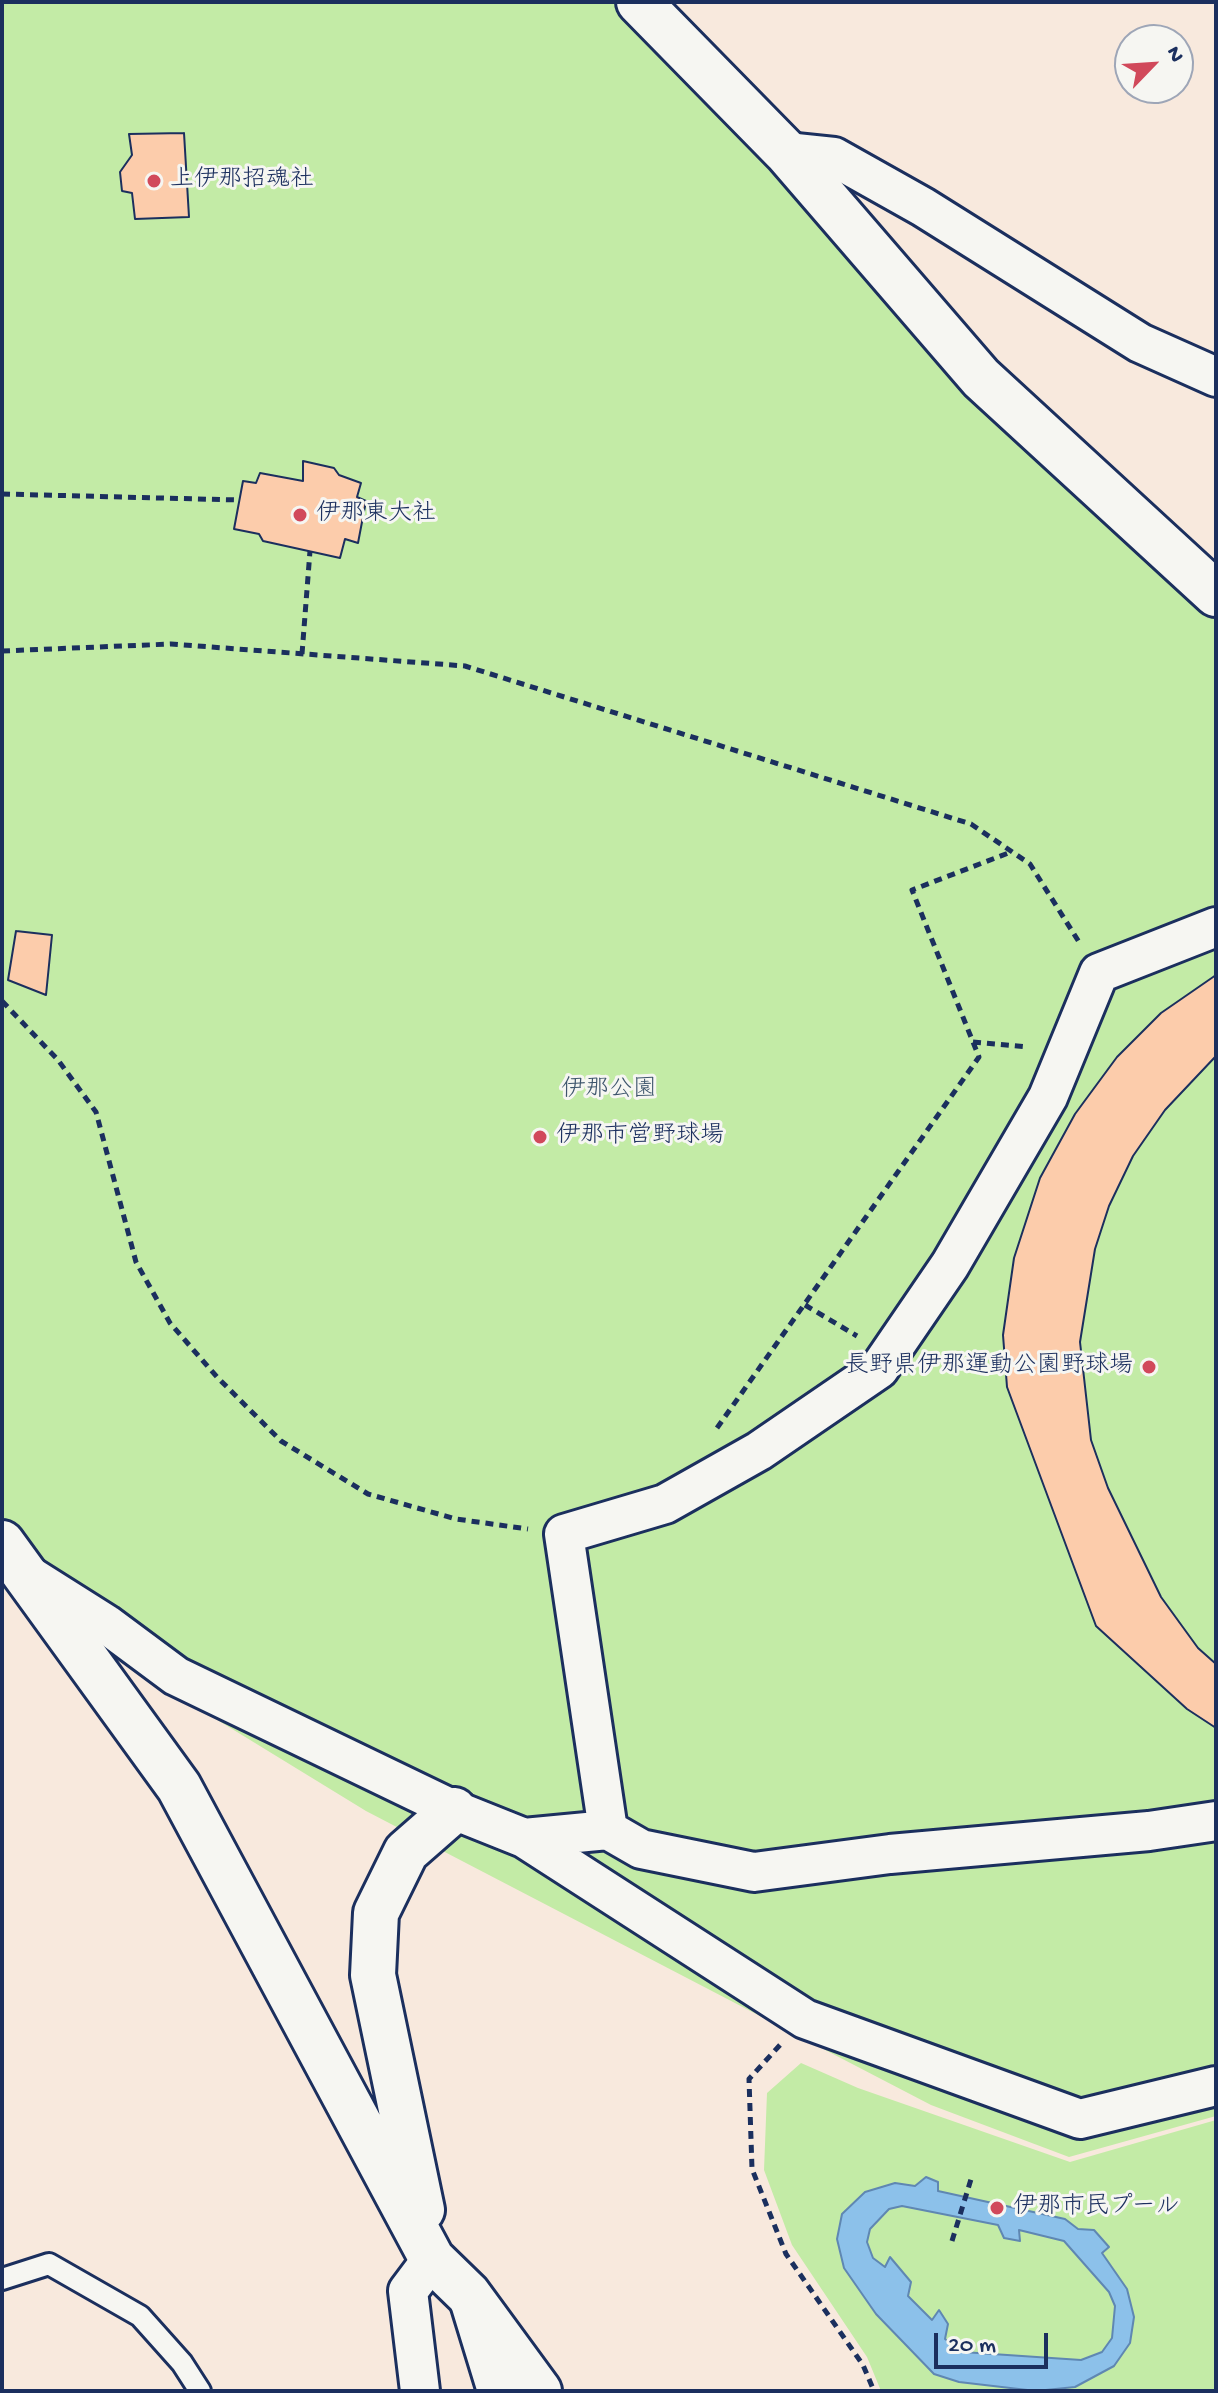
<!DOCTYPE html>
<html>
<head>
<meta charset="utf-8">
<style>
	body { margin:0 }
	#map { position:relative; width:1218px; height:2393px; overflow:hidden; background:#f8e9dd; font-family:"Gochi Hand",sans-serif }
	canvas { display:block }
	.frame { position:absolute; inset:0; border:4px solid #1b2f5e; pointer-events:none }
	.north { position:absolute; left:1114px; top:24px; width:80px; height:80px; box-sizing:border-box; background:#f6f6f2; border:2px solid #9ea6b7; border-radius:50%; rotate:65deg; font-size:22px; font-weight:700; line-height:32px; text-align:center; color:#1b2f5e }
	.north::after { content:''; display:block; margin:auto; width:28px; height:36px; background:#d1495b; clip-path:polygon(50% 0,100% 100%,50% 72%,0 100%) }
	.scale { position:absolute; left:934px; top:2333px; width:114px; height:36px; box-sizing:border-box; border:4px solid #1b2f5e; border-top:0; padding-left:10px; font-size:24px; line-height:28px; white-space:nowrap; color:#1b2f5e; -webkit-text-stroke:6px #f6f6f2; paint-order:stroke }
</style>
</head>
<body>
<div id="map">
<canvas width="1218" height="2393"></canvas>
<div class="frame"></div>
<div class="north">N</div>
<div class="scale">20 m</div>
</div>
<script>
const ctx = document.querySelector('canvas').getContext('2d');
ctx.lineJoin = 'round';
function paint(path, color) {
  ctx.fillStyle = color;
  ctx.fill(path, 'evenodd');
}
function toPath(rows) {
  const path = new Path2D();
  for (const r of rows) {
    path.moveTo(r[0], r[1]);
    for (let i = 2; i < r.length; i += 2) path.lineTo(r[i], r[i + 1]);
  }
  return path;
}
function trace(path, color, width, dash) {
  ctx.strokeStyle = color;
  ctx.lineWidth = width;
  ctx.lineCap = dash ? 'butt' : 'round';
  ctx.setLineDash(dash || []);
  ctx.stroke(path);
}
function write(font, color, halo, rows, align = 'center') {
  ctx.font = font + ' "Gochi Hand","Klee One",sans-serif';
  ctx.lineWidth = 6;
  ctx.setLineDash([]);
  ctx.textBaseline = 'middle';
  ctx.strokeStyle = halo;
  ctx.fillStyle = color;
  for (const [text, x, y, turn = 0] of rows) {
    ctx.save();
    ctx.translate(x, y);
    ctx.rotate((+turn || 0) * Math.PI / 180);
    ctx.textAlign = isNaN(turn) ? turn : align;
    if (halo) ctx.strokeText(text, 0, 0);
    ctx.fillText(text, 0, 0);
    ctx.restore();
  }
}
paint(toPath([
	[2,2,620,2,1216,594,1216,2116,1069,2157,931,2105,366,1811,2,1588],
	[801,2063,858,2088,1070,2162,1216,2120,1216,2391,881,2391,867,2357,792,2245,764,2170,767,2093]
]), '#c3eba6');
const water = toPath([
	[926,2177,938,2182,938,2191,1065,2219,1078,2229,1094,2230,1109,2247,1102,2253,1127,2289,1134,2317,1130,2343,1114,2366,1075,2387,1036,2391,959,2382,934,2374,876,2314,844,2268,837,2239,842,2214,865,2192,895,2183,915,2186,926,2177],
	[902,2206,998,2225,1004,2238,1020,2241,1019,2230,1064,2241,1109,2292,1115,2306,1112,2338,1102,2352,1081,2360,963,2352,945,2339,948,2324,939,2310,932,2320,908,2296,911,2282,890,2257,885,2267,873,2258,867,2242,870,2229,889,2209,902,2206]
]);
paint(water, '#8cc1ea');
trace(water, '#5f87b2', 2);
const building = toPath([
	[184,133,189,217,135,219,132,193,122,191,120,172,132,155,129,134,184,133],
	[303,461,334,468,339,475,361,483,357,497,366,501,358,543,345,539,340,558,263,541,259,534,234,529,243,481,256,483,260,473,303,481,303,461],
	[16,931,52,935,46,995,8,980,16,931],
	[1216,975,1216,1056,1165,1110,1133,1156,1109,1206,1095,1249,1080,1342,1091,1440,1108,1488,1161,1597,1198,1648,1216,1664,1216,1728,1187,1709,1096,1626,1007,1387,1003,1335,1014,1258,1040,1178,1075,1114,1117,1057,1161,1013,1216,975]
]);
paint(building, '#fcccab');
trace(building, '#1b2f5e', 2);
const lane = toPath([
	[2,2279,49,2264,140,2316,182,2363,200,2391]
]);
const street = toPath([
	[786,152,834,157,923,207,1140,343,1216,377],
	[30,1576,106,1624,176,1676,454,1810,524,1838,805,2019,1080,2119,1216,2086],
	[608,1830,564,1534,665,1504,759,1451,879,1369,950,1265,1048,1097,1099,973,1216,927],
	[524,1838,608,1830,641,1849,754,1872,890,1854,1149,1831,1216,1821],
	[471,2306,497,2391],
	[420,2391,408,2291,432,2259]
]);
const secondary = toPath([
	[639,2,786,152,981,378,1216,594],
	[2,1543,179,1787,432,2259,468,2294,539,2391],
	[422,2210,373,1975,376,1913,406,1852,454,1810]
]);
trace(lane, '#1b2f5e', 26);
trace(street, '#1b2f5e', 44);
trace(secondary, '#1b2f5e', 50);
trace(toPath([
	[2,494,240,500],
	[2,651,171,644,465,666,971,824,1030,864,1079,942],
	[302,654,310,551],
	[2,1001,58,1060,96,1112,136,1262,170,1323,217,1377,281,1441,368,1494,456,1519,528,1529],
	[973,1042,1028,1047],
	[805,1305,857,1336],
	[717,1428,979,1057,912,890,1011,852],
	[780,2045,749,2079,752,2169,786,2254,863,2365,874,2391],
	[952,2241,972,2176]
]), '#1b2f5e', 5, [8, 6]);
trace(lane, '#f6f6f2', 20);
trace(street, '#f6f6f2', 38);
trace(secondary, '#f6f6f2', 44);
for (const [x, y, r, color] of [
	[154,181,8,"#d1495b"],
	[300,515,8,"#d1495b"],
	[540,1137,8,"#d1495b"],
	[1149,1367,8,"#d1495b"],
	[997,2208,8,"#d1495b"]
]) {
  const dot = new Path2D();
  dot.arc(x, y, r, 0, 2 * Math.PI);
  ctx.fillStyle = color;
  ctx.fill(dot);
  trace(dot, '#f6f6f2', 3);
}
write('24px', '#1b2f5e', '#f6f6f2', [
	["上伊那招魂社",170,181],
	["伊那東大社",316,515],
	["伊那市営野球場",556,1137],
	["長野県伊那運動公園野球場",1133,1367,"right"],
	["伊那市民プール",1013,2208]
], 'left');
write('24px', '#3d556c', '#f6f6f2', [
	["伊那公園",609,1091]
]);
</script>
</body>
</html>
